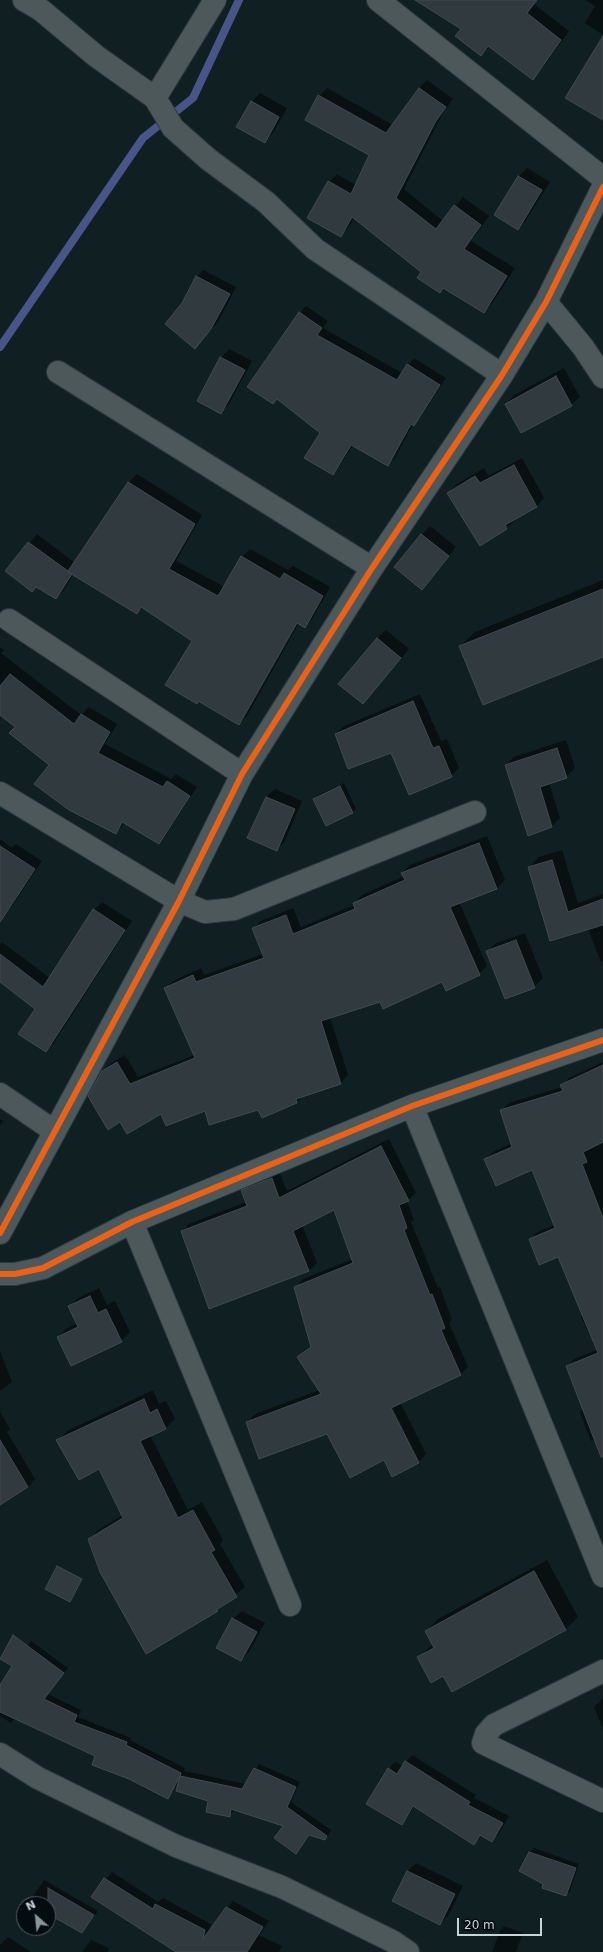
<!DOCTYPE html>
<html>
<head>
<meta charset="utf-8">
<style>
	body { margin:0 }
	#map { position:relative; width:603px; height:1952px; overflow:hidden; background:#101f22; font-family:"DejaVu Sans",sans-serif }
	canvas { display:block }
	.north { position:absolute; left:16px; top:1896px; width:40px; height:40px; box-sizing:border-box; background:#030c0e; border:1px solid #515c5f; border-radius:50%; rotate:333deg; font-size:11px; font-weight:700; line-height:16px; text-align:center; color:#c5d5d8 }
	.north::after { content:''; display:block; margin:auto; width:14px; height:18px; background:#869598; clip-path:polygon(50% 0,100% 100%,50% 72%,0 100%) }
	.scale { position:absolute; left:457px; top:1918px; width:85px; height:18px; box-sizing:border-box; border:2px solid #c5d5d8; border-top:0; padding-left:5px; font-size:12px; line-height:14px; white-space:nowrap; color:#c5d5d8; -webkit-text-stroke:3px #030c0e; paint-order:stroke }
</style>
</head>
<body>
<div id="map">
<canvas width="603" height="1952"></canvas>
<div class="north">N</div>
<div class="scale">20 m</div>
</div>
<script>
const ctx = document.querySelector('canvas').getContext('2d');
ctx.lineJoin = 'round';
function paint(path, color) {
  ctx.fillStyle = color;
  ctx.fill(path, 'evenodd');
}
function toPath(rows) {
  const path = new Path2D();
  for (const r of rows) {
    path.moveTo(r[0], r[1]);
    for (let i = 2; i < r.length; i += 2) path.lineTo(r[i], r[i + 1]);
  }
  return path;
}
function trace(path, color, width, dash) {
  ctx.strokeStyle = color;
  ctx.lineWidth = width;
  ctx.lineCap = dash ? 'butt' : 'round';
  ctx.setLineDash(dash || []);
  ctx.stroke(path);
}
paint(toPath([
	[417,0,537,0,534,4,569,31,541,70,532,79,490,46,481,54,462,28],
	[585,0,603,0,603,35,585,23,595,6],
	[427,80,453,99,444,111,404,189,443,221,463,197,489,216,471,241,515,268,492,304,484,312,444,288,440,291,423,272,354,218,348,228,340,236,329,182,337,174,356,185,370,155,319,96,327,88,393,125,419,88],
	[260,93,287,108,273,133,264,142,251,102],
	[527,168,550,182,526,220,518,229,519,176],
	[203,270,236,287,218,322,201,341,183,304,197,277],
	[306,306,328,321,323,328,402,373,414,358,446,378,420,418,413,424,395,458,388,464,353,445,339,467,333,474,321,432,300,313],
	[229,349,252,361,229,404,221,412,221,358],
	[564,368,580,397,571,405,506,404,514,395],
	[522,458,544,498,536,507,514,519,515,520,508,527,503,520,505,527,508,527,480,544,448,493,457,484,484,468,488,476],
	[137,474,202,515,176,561,225,587,242,557,250,549,288,570,293,566,330,587,313,618,305,626,299,623,247,716,239,724,193,641,143,607,136,613,74,574,64,590,56,598,6,571,37,534,75,563,129,482],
	[430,526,456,547,422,588,421,535],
	[603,580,603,656,460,646,475,632],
	[386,630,409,649,363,703,377,638],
	[0,647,4,650,1,653,81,715,89,707,117,724,105,744,171,779,176,774,197,787,166,835,159,843,125,822,116,833,16,727,0,714],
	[420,694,441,741,447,739,459,768,451,776,392,752,336,734,344,726],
	[566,740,575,768,566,777,549,783,560,818,552,826,528,834,506,765,514,757],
	[344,783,356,809,352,813,314,799,318,795],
	[275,789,302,801,285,841,277,850,266,797],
	[487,836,505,880,497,888,459,902,487,966,479,974,442,980,330,1017,348,1075,341,1083,304,1095,297,1102,262,1117,259,1109,162,1113,102,1072,111,1063,125,1055,138,1077,195,1055,165,989,173,981,201,968,204,975,263,954,253,928,261,921,293,908,301,927,354,905,354,903,362,895,404,876,402,873,410,865],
	[0,839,12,848,16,844,42,861,12,906,4,914,0,911],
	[562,850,578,903,603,894,603,961,601,962,588,929,551,940,529,867,539,857],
	[102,902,132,921,54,1043,46,1051,36,1008,0,981,0,944,2,942,50,978,94,910],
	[525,933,543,978,534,987,487,952,496,943],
	[603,1062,603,1437,591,1441,580,1412,583,1408,567,1366,574,1359,597,1350,581,1317,583,1315,558,1256,530,1239,537,1232,555,1225,533,1169,485,1159,493,1152,512,1143,501,1111,509,1103,562,1087,569,1078],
	[0,1119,3,1121,0,1126],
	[389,1139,416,1193,407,1201,414,1220,411,1222,438,1288,440,1287,452,1320,449,1323,468,1367,461,1374,400,1402,426,1454,419,1462,392,1475,384,1459,327,1432,247,1422,255,1414,320,1390,298,1357,312,1345,296,1287,303,1279,353,1259,334,1209,302,1225,317,1263,309,1271,210,1308,182,1231,189,1224,246,1202,242,1191,250,1183,279,1171,287,1191],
	[390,1403,419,1461,417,1461,388,1404],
	[99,1288,107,1305,115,1301,130,1332,121,1341,58,1337,66,1329,77,1323,69,1307,78,1298],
	[0,1351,12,1382,0,1391],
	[153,1390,159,1404,166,1401,175,1419,166,1428,150,1435,188,1510,202,1502,223,1540,220,1544,245,1587,217,1610,146,1653,89,1539,98,1530,123,1515,99,1468,58,1440,67,1431],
	[0,1412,10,1429,7,1432,35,1479,28,1487,0,1504],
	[547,1560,578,1617,566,1629,452,1691,443,1674,418,1658,433,1644,426,1631,438,1619],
	[242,1611,265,1623,249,1652,241,1660,233,1619],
	[31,1641,68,1668,48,1694,81,1710,78,1717,131,1738,130,1740,185,1768,184,1771,246,1784,259,1764,300,1782,291,1802,331,1830,329,1835,325,1839,310,1835,296,1853,284,1826,235,1809,229,1816,209,1801,178,1783,168,1798,97,1756,15,1718,11,1723,0,1716,0,1686],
	[603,1698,603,1729,594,1707],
	[412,1755,476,1795,474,1798,509,1816,499,1834,492,1840,482,1835,474,1843,415,1806,402,1824,388,1769,395,1762,403,1766],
	[534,1848,579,1864,570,1891,566,1895,544,1883,530,1852],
	[416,1863,463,1886,448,1916,440,1924,393,1901,408,1871],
	[112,1872,158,1902,163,1898,211,1924,209,1932,233,1901,269,1921,259,1935,282,1946,279,1952,177,1952,93,1897],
	[44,1880,98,1911,82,1932,48,1913,48,1904,33,1904,29,1902],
	[504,1926,523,1933,516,1952,492,1952,500,1931],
	[8,1937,31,1952,0,1952,0,1945],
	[91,1940,109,1948,108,1952,82,1952]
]), '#0007');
trace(toPath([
	[0,347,143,138,193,98,239,0]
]), '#495589', 8);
const building = toPath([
	[415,0,537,0,527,13,561,40,533,80,488,46,481,56,455,36,461,29,415,0],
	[603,36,603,120,565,98,603,36],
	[419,88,446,107,436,121,396,198,436,229,454,205,481,225,464,249,507,276,484,313,443,288,440,293,417,278,421,272,352,217,341,237,307,218,328,181,351,194,369,155,305,120,318,95,386,133,419,88],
	[251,101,279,117,265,143,236,127,251,101],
	[518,176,542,190,518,230,494,215,518,176],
	[196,276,230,294,211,329,195,349,165,324,182,303,196,276],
	[299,312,322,328,317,335,397,380,407,364,440,385,414,426,411,424,388,466,351,445,333,475,304,458,320,433,277,399,273,404,247,387,299,312],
	[220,357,245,370,221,414,197,401,220,357],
	[556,376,572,406,521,433,505,404,556,376],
	[514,465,537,507,505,525,507,529,480,546,447,493,475,476,480,483,514,465],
	[128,482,195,524,169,569,218,596,241,556,280,579,284,573,323,596,305,628,297,623,239,725,198,701,197,704,165,685,192,641,141,607,137,614,68,572,72,574,56,599,36,587,32,592,5,571,28,542,68,571,128,482],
	[421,534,449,556,422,590,394,567,421,534],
	[603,589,603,657,483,705,459,646,603,589],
	[377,638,401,658,363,704,338,684,377,638],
	[10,674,74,724,81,714,110,732,98,753,163,787,167,781,190,796,159,844,122,822,116,834,69,810,34,784,49,765,9,733,15,727,0,715,0,686,10,674],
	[413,701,433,748,439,746,452,777,409,795,391,753,348,769,335,734,413,701],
	[557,748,567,778,540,787,552,827,528,836,505,765,557,748],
	[340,786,353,813,326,826,313,799,340,786],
	[266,797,295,809,277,851,247,838,266,797],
	[479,843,497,889,450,907,480,975,446,991,442,982,383,1009,380,1002,321,1021,341,1084,296,1099,297,1103,262,1118,258,1110,209,1125,205,1111,166,1126,161,1114,127,1134,120,1122,108,1130,88,1096,102,1071,117,1062,130,1084,195,1058,164,988,193,975,196,982,264,958,252,928,286,915,293,934,355,909,353,903,405,880,401,873,479,843],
	[0,846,35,869,0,922,0,846],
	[552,860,568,912,603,899,603,925,550,941,528,867,552,860],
	[93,909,125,930,46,1052,18,1034,35,1009,0,982,0,954,43,987,93,909],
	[516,940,535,988,505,999,486,951,516,940],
	[603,1065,603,1142,583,1152,587,1162,582,1164,603,1218,603,1457,601,1457,566,1366,598,1353,558,1257,539,1265,529,1239,555,1228,532,1170,496,1186,484,1159,512,1147,500,1110,563,1091,560,1085,603,1065],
	[381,1146,409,1201,399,1205,407,1228,404,1230,430,1295,432,1294,445,1328,441,1330,461,1375,391,1408,419,1463,392,1477,384,1460,350,1478,327,1434,259,1459,246,1422,321,1394,297,1357,311,1347,294,1287,353,1263,334,1210,293,1231,309,1271,209,1309,181,1231,247,1206,241,1190,272,1178,279,1198,381,1146],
	[90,1296,98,1313,106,1309,122,1342,71,1366,57,1337,78,1327,68,1306,90,1296],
	[144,1399,150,1413,157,1409,166,1429,140,1441,178,1518,193,1510,215,1550,211,1552,237,1597,216,1610,218,1611,146,1654,100,1572,88,1539,123,1518,99,1469,79,1480,56,1440,144,1399],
	[0,1440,28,1487,0,1505,0,1440],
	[57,1566,82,1579,70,1602,45,1589,57,1566],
	[534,1571,566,1630,452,1692,443,1676,431,1683,417,1657,434,1648,425,1631,534,1571],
	[232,1618,257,1632,241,1661,216,1648,232,1618],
	[13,1635,64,1673,44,1699,77,1715,74,1722,127,1742,126,1745,181,1773,180,1776,242,1789,254,1768,296,1787,287,1807,327,1836,325,1840,309,1835,296,1854,274,1838,283,1826,231,1809,230,1817,206,1812,208,1801,176,1791,180,1776,168,1799,129,1779,92,1765,95,1756,0,1712,0,1685,12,1666,0,1659,13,1635],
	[405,1761,470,1802,468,1805,503,1823,492,1842,480,1835,474,1845,413,1806,402,1825,366,1804,388,1768,397,1774,405,1761],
	[529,1852,576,1868,566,1896,542,1888,543,1884,519,1871,529,1852],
	[407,1871,455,1894,440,1925,392,1901,407,1871],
	[104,1878,153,1909,155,1904,205,1930,203,1939,226,1907,263,1927,247,1952,176,1952,91,1897,104,1878],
	[48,1888,94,1915,82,1933,48,1914,48,1888]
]);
paint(building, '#303a3f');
trace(building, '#404b4f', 1);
const street = toPath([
	[24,0,41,10,96,56,155,98,173,128,208,159,266,202,315,249,502,375],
	[378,0,603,178],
	[155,98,215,0],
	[546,302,583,347,603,377],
	[58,372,372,568],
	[9,620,242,774],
	[0,793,179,901,205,912,234,909,475,812],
	[0,1094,54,1131],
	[412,1106,603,1576],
	[132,1222,290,1605],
	[0,1233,179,901,242,774,372,568,502,375,546,302,603,187],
	[0,1274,15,1274,43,1268,132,1222,412,1106,603,1040],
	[603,1671,494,1725,486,1734,483,1743,603,1801],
	[0,1754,38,1778,176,1846,282,1887,392,1941,408,1952]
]);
trace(street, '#2f3a3c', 24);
trace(street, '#4c585a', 22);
trace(toPath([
	[0,1233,179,901,242,774,372,568,502,375,546,302,603,187],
	[0,1274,15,1274,43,1268,132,1222,412,1106,603,1040]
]), '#ea6118', 6);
</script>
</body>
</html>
